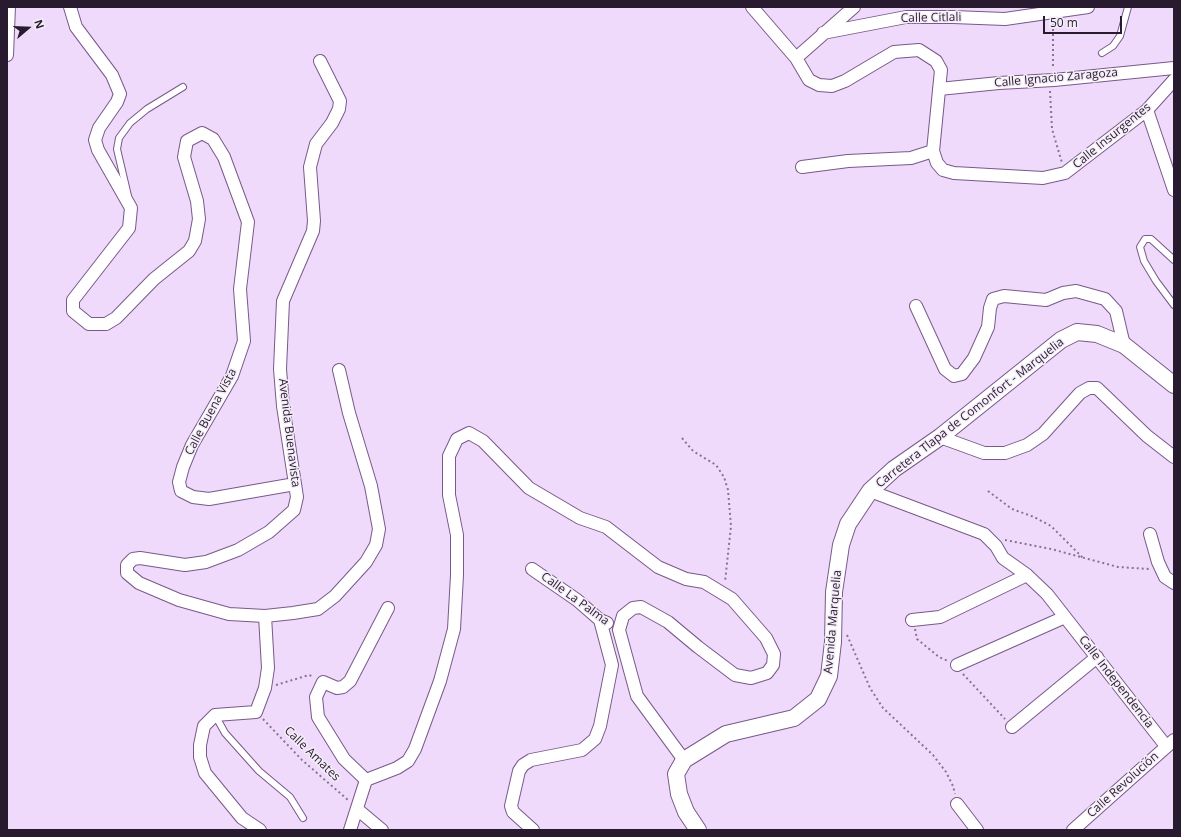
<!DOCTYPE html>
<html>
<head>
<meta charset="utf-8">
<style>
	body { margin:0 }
	#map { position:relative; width:1181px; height:837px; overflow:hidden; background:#efdafb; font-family:"Open Sans",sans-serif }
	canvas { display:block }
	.frame { position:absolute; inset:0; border:8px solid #281b2f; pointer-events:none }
	.north { position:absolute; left:8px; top:8px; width:40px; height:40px; -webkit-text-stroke:3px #f4edf8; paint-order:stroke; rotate:71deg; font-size:11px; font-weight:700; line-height:16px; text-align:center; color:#281b2f }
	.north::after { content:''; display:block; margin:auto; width:14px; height:18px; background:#281b2f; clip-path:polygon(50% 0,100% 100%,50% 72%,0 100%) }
	.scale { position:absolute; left:1043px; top:16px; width:79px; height:18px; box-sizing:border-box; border:2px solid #281b2f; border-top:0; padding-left:5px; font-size:12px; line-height:14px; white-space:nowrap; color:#281b2f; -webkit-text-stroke:3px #f4edf8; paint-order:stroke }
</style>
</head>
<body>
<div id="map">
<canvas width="1181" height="837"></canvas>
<div class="frame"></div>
<div class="north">N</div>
<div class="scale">50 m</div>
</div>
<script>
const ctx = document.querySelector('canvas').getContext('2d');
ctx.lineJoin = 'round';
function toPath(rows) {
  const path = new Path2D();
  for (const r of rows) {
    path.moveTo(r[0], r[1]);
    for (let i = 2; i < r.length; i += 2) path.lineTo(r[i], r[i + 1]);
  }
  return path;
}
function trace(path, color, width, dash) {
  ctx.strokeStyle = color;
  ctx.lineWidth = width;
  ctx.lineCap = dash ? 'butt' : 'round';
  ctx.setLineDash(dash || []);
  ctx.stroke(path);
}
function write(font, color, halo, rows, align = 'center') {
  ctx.font = font + ' "Open Sans",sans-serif';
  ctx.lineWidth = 3;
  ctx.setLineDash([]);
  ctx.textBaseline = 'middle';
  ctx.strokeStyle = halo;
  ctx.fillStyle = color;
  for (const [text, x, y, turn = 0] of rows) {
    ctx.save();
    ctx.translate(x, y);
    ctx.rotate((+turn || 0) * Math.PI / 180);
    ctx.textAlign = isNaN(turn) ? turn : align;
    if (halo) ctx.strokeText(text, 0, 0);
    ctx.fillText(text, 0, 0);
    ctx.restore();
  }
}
const lane = toPath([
	[1102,53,1113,46,1120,36,1128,7],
	[128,196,117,149,119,138,130,123,147,109,183,87],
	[1174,260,1151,239,1145,239,1140,247,1144,261,1156,281,1174,305],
	[215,715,225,733,259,771,290,797,303,818]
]);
const street = toPath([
	[70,7,76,27,112,75,120,94,117,102,99,128,95,140,98,150,131,208,129,228,73,300,73,311,89,324,106,324,116,318,154,279,189,251,195,241,199,219,197,201,184,157,187,141,202,133,213,139,224,157,248,222,240,289,244,341,232,376,192,445,183,467,179,482,181,491,193,497,209,499,295,484],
	[752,7,796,58,809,80,819,85,832,86,845,81,894,52,919,50,936,61,941,70,933,151,937,163,943,170,954,173,1043,178,1065,173,1147,110,1174,80],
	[823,33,906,17,953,17,1005,19,1088,7],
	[7,55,9,7],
	[796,58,854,7],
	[320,61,340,101,339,109,332,123,316,144,310,167,314,221,313,231,283,301,280,369,283,406,297,497,294,510,269,532,238,550,206,562,185,565,140,558,133,559,127,565,127,573,139,583,179,600,229,614,265,616,293,613,318,609,335,596,366,562,376,545,379,529,371,486,349,413,339,370],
	[939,89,999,83,1054,80,1174,68],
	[1147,110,1174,190],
	[802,167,848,161,911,158,933,151],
	[916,306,945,369,954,376,962,374,974,358,988,327,990,308,993,299,1004,296,1046,300,1063,293,1076,291,1105,299,1116,311,1124,345],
	[940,437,984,453,1005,453,1027,445,1043,434,1080,393,1089,388,1097,388,1147,436,1174,457],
	[870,491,984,534,996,546,1003,558,1027,575,1047,594,1166,746],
	[1150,534,1158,562,1165,577,1174,583],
	[532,569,577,600,600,620,607,623],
	[912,620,940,617,1027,575],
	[957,665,1065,617],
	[1012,727,1097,657],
	[366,780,344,759,318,717,316,697,323,682,337,688,343,687,350,681,388,608],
	[957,804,977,830],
	[357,809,382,830],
	[260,830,242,818,205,773,200,757,200,745,204,726,215,715,256,712,265,688,268,668,265,616],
	[350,830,366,780,397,768,408,761,415,749,440,681,454,629,457,575,457,535,449,495,449,456,457,439,469,433,483,441,529,488,580,518,606,527,658,567,686,579,704,582,732,599,766,638,774,654,773,665,767,673,751,678,735,675,698,647,668,622,641,607,633,608,623,616,619,630,637,696,684,760],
	[533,830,513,812,511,806,519,771,523,765,531,760,582,750,595,739,600,726,612,665,600,620],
	[1073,830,1174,740]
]);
const secondary = toPath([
	[698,830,686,812,679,794,676,774,684,760,726,734,794,718,818,699,829,676,833,642,834,592,841,545,848,524,870,491,894,469,940,437,1061,340,1077,332,1097,334,1124,345,1174,385]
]);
trace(lane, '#785989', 8);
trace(street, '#785989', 14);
trace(secondary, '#785989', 18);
trace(toPath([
	[1053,24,1053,69],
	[1050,91,1052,129,1062,163],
	[682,438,693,451,716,465,724,477,728,490,731,526,725,582],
	[988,491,1012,509,1034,517,1051,526,1084,559],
	[1005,540,1051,549,1118,567,1149,569],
	[915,629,917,639,939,657,948,661],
	[847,635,870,688,883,708,933,755,946,772,953,786,955,794],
	[963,674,1005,719],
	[276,685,309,675,314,677],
	[263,719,302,760,348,800]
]), '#85748e', 2, [2, 3]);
trace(lane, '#fff', 6);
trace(street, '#fff', 12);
trace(secondary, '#fff', 16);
write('12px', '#281b2f', '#f4edf8', [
	["Calle Citlali",931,18,-1],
	["Calle Ignacio Zaragoza",1056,78,-5],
	["Calle Insurgentes",1112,136,-39],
	["Calle Buena Vista",211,412,-62],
	["Carretera Tlapa de Comonfort - Marquelia",970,413,-38],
	["Avenida Buenavista",289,433,83],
	["Calle La Palma",575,599,36],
	["Avenida Marquelia",833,622,-85],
	["Calle Independencia",1116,682,52],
	["Calle Amates",312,754,44],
	["Calle Revolución",1123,785,-42]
]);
</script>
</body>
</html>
